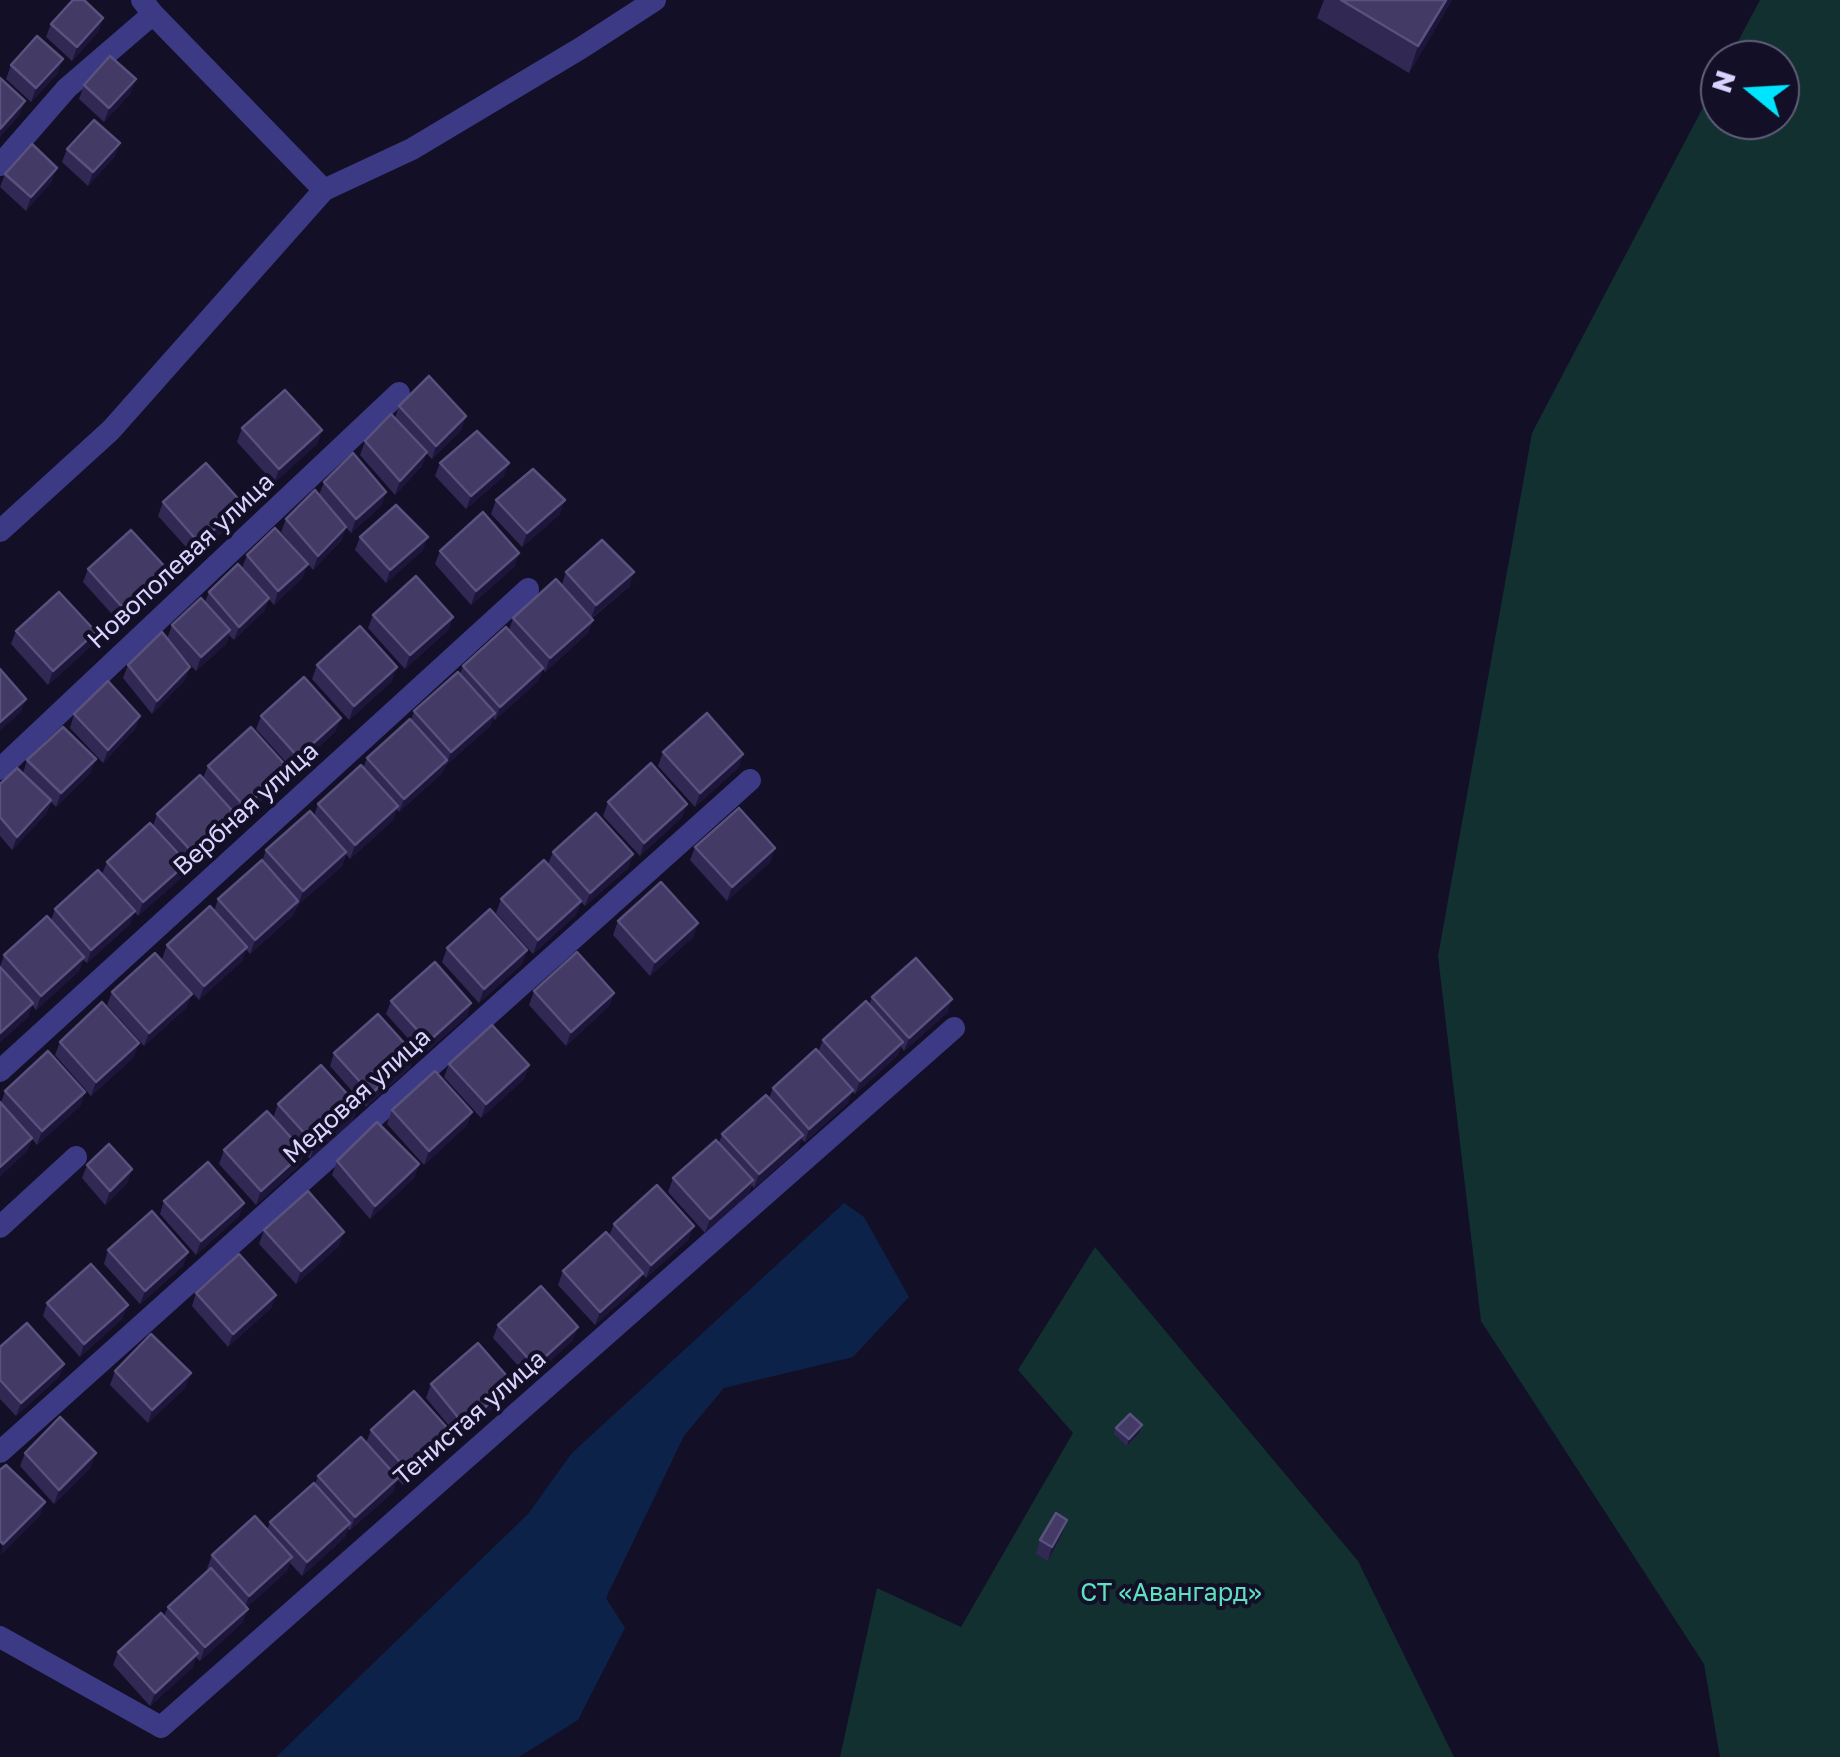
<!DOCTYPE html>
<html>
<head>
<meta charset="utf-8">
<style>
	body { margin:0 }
	#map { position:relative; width:1840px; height:1757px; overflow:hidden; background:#130f26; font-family:"Golos Text",sans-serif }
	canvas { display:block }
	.north { position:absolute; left:1700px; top:40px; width:100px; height:100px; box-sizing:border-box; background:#130f26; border:2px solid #625e7d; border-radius:50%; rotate:288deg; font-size:28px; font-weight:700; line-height:40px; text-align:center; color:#d9d4ff }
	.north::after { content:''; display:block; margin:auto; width:35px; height:45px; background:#00e5ff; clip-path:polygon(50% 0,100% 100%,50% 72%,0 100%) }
</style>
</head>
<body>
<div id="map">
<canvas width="1840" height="1757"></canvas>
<div class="north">N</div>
</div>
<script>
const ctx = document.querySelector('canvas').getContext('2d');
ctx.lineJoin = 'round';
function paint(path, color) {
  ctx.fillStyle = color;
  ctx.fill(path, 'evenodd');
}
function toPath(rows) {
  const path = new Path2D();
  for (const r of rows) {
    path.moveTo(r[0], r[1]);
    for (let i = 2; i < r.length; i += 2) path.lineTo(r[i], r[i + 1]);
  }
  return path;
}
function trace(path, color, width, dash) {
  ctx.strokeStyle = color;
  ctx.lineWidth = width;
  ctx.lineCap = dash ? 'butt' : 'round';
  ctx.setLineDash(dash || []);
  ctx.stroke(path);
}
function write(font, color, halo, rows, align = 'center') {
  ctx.font = font + ' "Golos Text",sans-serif';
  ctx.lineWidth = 8;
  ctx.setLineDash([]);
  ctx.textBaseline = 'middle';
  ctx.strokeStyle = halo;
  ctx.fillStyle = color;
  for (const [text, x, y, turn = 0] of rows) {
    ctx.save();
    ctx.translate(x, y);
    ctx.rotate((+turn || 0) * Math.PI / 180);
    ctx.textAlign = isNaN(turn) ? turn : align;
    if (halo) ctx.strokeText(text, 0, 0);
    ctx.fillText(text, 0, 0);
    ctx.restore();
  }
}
paint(toPath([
	[1760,0,1840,0,1840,1757,1720,1757,1704,1664,1481,1321,1438,956,1532,433,1720,75,1720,120,1780,120,1780,60,1728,60],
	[1095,1247,1358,1561,1454,1757,840,1757,877,1588,961,1627,1073,1433,1018,1370]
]), '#12302f');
paint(toPath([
	[844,1203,864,1217,909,1297,853,1357,724,1388,684,1436,606,1598,625,1628,578,1720,519,1757,276,1757,528,1514,572,1453]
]), '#0c2248');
trace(toPath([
	[142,0,153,14,324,190],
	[0,165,67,88,153,14],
	[0,531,111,430,324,190,412,149,581,48,655,0],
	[0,769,399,393],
	[0,1071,528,589],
	[0,1227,76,1157],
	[0,1452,750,780],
	[0,1637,161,1727,954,1028]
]), '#3d3a85', 22);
paint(toPath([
	[1324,0,1452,0,1409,73,1317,18],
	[103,18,98,32,72,61,46,37,51,24],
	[11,65,58,73,31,102,6,79],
	[84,85,131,93,104,122,79,99],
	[67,149,115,156,88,186,62,162],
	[5,174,52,181,26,211,0,187],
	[399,406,466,416,461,430,432,459,426,453,422,466,395,495,360,455,365,441,395,418],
	[242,428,322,430,317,444,274,483,237,442],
	[440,463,504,476,466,509,435,476],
	[324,482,382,505,351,533,323,500,346,527,341,541,313,570,281,532,286,519,319,495],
	[496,500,560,514,522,547,491,514],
	[163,502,238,518,195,557,158,516],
	[360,537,423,550,386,583,355,550],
	[440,551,515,566,471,605,435,564],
	[247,555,303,577,274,605,269,599,264,611,234,640,229,635,226,644,196,671,167,639,172,625,205,602,209,592,242,568],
	[88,569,163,584,120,623,83,582],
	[566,572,630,586,592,618,593,620,588,633,545,672,543,669,538,681,495,720,493,718,490,726,446,765,446,764,442,773,399,812,397,809,393,820,350,859,346,854,342,866,298,905,298,904,293,915,250,954,246,949,242,961,199,1000,162,959,167,945,214,911,218,899,262,861,266,850,314,816,318,804,363,768,367,758,411,720,414,711,460,674,463,666,509,630,513,618,562,584],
	[373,615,453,617,448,630,405,669,368,628],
	[16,631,96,632,91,646,48,685,11,644],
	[128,665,190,667,185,680,152,714,123,678],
	[317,665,392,681,349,720,312,679],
	[74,714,140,716,135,729,103,763,70,728],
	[261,716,336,731,293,770,256,729],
	[663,752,743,754,738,768,695,807,658,766],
	[27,760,91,772,56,807,51,802,46,814,12,850,0,836,0,784,23,773],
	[208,766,283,781,240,820,237,817,232,829,189,868,186,865,182,877,138,916,134,911,130,924,87,963,83,960,79,971,36,1010,32,1005,28,1017,0,1042,0,967,4,955,51,920,55,909,102,874,107,862,153,826,157,814,203,778],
	[608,802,687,804,682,817,640,856,603,816],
	[695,847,775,848,770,862,727,901,690,860],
	[553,852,633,854,628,868,585,906,581,902,576,915,533,954,496,913,501,899,548,864],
	[618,921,698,923,693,937,650,976,613,935],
	[447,948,527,950,522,964,479,1003,442,962],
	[534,991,614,993,609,1006,566,1046,529,1005],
	[112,992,187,1007,144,1046,107,1005],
	[872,997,948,1012,904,1051,901,1047,898,1055,855,1094,852,1091,848,1103,805,1142,801,1139,798,1149,754,1188,752,1185,748,1194,705,1233,668,1192,673,1178,719,1143,722,1134,769,1098,773,1088,818,1052,823,1040,869,1005],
	[391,1001,471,1003,467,1016,423,1055,386,1014],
	[60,1042,134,1057,91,1096,55,1055],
	[334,1053,415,1055,410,1068,366,1107,330,1066],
	[449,1064,529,1065,524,1079,481,1118,444,1077],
	[5,1091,85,1092,80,1106,37,1145,32,1139,27,1151,0,1176,0,1102,1,1103],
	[278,1104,358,1106,353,1120,310,1159,304,1152,299,1166,256,1205,219,1164,224,1150,273,1118],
	[392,1110,472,1112,467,1125,424,1165,387,1124],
	[337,1161,419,1164,414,1178,370,1219,332,1175],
	[87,1165,128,1182,105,1205,82,1178],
	[164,1201,244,1203,239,1216,196,1255,160,1214],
	[614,1224,689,1239,646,1278,642,1274,638,1286,595,1325,558,1285,563,1271,609,1236],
	[264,1230,339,1246,296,1284,259,1244],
	[108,1250,188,1252,183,1266,140,1304,104,1264],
	[196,1293,276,1295,271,1308,228,1347,192,1306],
	[47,1303,123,1318,80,1357,43,1316],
	[498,1325,573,1340,530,1379,493,1338],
	[0,1347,64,1364,59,1377,16,1416,0,1399],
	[115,1371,186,1387,148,1423,110,1385],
	[431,1384,508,1395,460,1439,426,1398],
	[1142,1425,1140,1432,1127,1446,1114,1434,1116,1428],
	[371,1430,446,1446,403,1485,397,1479,393,1492,350,1530,348,1529,345,1537,302,1576,290,1563,287,1571,247,1607,243,1622,200,1661,196,1657,193,1667,150,1706,113,1665,118,1652,164,1616,168,1607,208,1570,207,1569,212,1555,267,1530,270,1522,315,1484,318,1476,366,1443],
	[25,1453,91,1467,54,1504,20,1466],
	[1062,1534,1048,1561,1036,1554,1040,1540]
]), '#312854');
paint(toPath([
	[1446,0,1452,0,1409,73,1418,46],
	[103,18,98,32,72,61,77,47],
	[63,59,58,73,31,102,36,88],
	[136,79,131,93,104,122,109,108],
	[25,101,20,115,0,137,0,129],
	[120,143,115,156,88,186,93,172],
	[57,168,52,181,26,211,31,197],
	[466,416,461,430,432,459,436,446],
	[322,430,317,444,274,483,279,469],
	[427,452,422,466,395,495,400,481],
	[509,463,504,476,466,509,471,496],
	[386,492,382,505,351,533,356,519],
	[565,500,560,514,522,547,527,533],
	[243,504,238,518,195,557,199,543],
	[346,527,341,541,313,570,318,556],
	[428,537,423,550,386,583,390,570],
	[519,553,515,566,471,605,476,591],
	[308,564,303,577,274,605,278,591],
	[168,570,163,584,120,623,124,609],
	[634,572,630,586,591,618,596,605],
	[269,598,264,611,234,640,239,627],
	[453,617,448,630,405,669,410,655],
	[593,620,588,633,545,672,550,658],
	[230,630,226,644,196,671,201,657],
	[96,632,91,646,48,685,53,671],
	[190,667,185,680,152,714,157,701],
	[397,667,392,681,349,720,354,706],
	[543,668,538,681,495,720,500,707],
	[26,699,21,712,0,731,0,722],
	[495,713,490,726,446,765,451,752],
	[140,716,135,729,103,763,108,750],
	[341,718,336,731,293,770,298,757],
	[743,754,738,768,695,807,700,793],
	[96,759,91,772,56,807,61,793],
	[447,760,442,773,399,812,404,799],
	[288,768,283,781,240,820,245,807],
	[51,800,46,814,12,850,17,837],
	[687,804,682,817,640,856,644,843],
	[398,806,393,820,350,859,355,845],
	[237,816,232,829,189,868,194,854],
	[775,848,770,862,727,901,732,887],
	[346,852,342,866,298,905,303,891],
	[633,854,628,868,585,906,590,893],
	[187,863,182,877,138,916,143,902],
	[298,901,293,915,250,954,255,940],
	[581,901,576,915,533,954,538,940],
	[135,911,130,924,87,963,91,950],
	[698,923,693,937,650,976,655,962],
	[247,947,242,961,199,1000,204,986],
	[527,950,522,964,479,1003,484,989],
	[84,957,79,971,36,1010,41,996],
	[614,993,609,1006,566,1046,571,1032],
	[192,994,187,1007,144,1046,149,1033],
	[952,999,948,1012,904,1051,909,1038],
	[33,1003,28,1017,0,1042,0,1033],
	[471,1003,467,1016,423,1055,428,1042],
	[903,1042,898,1055,855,1094,860,1081],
	[139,1043,134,1057,91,1096,96,1082],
	[415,1055,410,1068,366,1107,371,1094],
	[529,1065,524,1079,481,1118,486,1104],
	[853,1090,848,1103,805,1142,809,1129],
	[85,1092,80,1106,37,1145,42,1131],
	[358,1106,353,1120,310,1159,315,1145],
	[472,1112,467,1125,424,1165,429,1151],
	[803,1135,798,1149,754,1188,759,1174],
	[32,1138,27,1151,0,1176,0,1167],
	[304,1152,299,1166,256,1205,261,1191],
	[419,1164,414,1178,370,1219,375,1206],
	[132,1169,128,1182,105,1205,110,1191],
	[753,1180,748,1194,705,1233,710,1219],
	[244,1203,239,1216,196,1255,201,1241],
	[694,1226,689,1239,646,1278,651,1265],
	[344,1232,339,1246,296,1284,301,1271],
	[188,1252,183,1266,140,1304,145,1291],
	[643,1273,638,1286,595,1325,600,1312],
	[276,1295,271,1308,228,1347,233,1334],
	[128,1305,123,1318,80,1357,84,1344],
	[578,1327,573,1340,530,1379,535,1366],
	[64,1364,59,1377,16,1416,21,1403],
	[191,1373,186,1387,148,1423,152,1410],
	[512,1382,508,1395,460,1439,465,1426],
	[1142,1425,1140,1432,1127,1446,1129,1439],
	[451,1432,446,1446,403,1485,408,1471],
	[96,1453,91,1467,54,1504,59,1490],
	[398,1478,393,1492,350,1530,355,1517],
	[45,1502,40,1516,0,1556,3,1544],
	[1067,1520,1062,1534,1048,1561,1052,1547],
	[350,1523,345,1537,302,1576,307,1562],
	[292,1557,287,1571,244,1610,249,1596],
	[248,1609,243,1622,200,1661,205,1647],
	[198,1653,193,1667,150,1706,155,1693]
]), '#1d163a');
const building = toPath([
	[73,0,84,0,103,18,77,47,51,24,73,0],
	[1341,0,1446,0,1418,46,1341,0],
	[37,36,63,59,36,88,11,65,37,36],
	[110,56,136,79,109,108,84,85,110,56],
	[0,78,25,101,0,129,0,78],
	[94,120,120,143,93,172,67,149,94,120],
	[32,144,57,168,31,197,5,174,32,144],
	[429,376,466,416,436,446,399,406,429,376],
	[285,390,322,430,279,469,242,428,285,390],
	[391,414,427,452,400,481,365,441,391,414],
	[477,431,509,463,471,496,440,463,477,431],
	[353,453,386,492,356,519,324,482,353,453],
	[206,463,243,504,199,543,163,502,206,463],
	[533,469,565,500,527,533,496,500,533,469],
	[315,490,346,527,318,556,286,519,315,490],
	[396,505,428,537,390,570,360,537,396,505],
	[483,512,519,553,476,591,440,551,483,512],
	[275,528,308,564,278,591,247,555,275,528],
	[131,530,168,570,124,609,88,569,131,530],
	[602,540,634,572,596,605,566,572,602,540],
	[238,564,269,598,239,627,209,592,238,564],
	[416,576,453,617,410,655,373,615,416,576],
	[556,579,593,620,550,658,513,618,556,579],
	[59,592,96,632,53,671,16,631,59,592],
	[201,598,230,630,201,657,172,625,201,598],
	[360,626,397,667,354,706,317,665,360,626],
	[506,627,543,668,500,707,463,666,506,627],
	[162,632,190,667,157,701,128,665,162,632],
	[0,669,26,699,0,722,0,669],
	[458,672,495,713,451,752,414,711,458,672],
	[304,677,341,718,298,757,261,716,304,677],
	[108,681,140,716,108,750,74,714,108,681],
	[707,713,743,754,700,793,663,752,707,713],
	[410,719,447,760,404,799,367,758,410,719],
	[63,727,96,759,61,793,27,760,63,727],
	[251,727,288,768,245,807,208,766,251,727],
	[651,763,687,804,644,843,608,802,651,763],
	[361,765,398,806,355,845,318,804,361,765],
	[17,768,51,800,17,837,0,817,0,784,17,768],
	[200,775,237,816,194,854,157,814,200,775],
	[739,808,775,848,732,887,695,847,739,808],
	[310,811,346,852,303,891,266,850,310,811],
	[596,813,633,854,590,893,553,852,596,813],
	[150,823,187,863,143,902,107,862,150,823],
	[262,860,298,901,255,940,218,899,262,860],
	[544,860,581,901,538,940,501,899,544,860],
	[98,870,135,911,91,950,55,909,98,870],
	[661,882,698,923,655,962,618,921,661,882],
	[210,906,247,947,204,986,167,945,210,906],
	[490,909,527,950,484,989,447,948,490,909],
	[47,916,84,957,41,996,4,955,47,916],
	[577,952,614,993,571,1032,534,991,577,952],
	[155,953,192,994,149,1033,112,992,155,953],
	[916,958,952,999,909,1038,872,997,916,958],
	[435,962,471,1003,428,1042,391,1001,435,962],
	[0,967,33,1003,0,1033,0,967],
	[866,1001,903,1042,860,1081,823,1040,866,1001],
	[102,1002,139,1043,96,1082,60,1042,102,1002],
	[378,1014,415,1055,371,1094,334,1053,378,1014],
	[492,1025,529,1065,486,1104,449,1064,492,1025],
	[816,1049,853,1090,809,1129,773,1088,816,1049],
	[48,1051,85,1092,42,1131,5,1091,48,1051],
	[321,1065,358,1106,315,1145,278,1104,321,1065],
	[435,1071,472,1112,429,1151,392,1110,435,1071],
	[766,1095,803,1135,759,1174,722,1134,766,1095],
	[0,1102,32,1138,0,1167,0,1102],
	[267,1111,304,1152,261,1191,224,1150,267,1111],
	[377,1122,419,1164,375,1206,337,1161,377,1122],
	[716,1140,753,1180,710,1219,673,1178,716,1140],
	[109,1144,132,1169,110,1191,87,1165,109,1144],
	[208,1162,244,1203,201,1241,164,1201,208,1162],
	[657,1185,694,1226,651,1265,614,1224,657,1185],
	[308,1191,344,1232,301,1271,264,1230,308,1191],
	[152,1211,188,1252,145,1291,108,1250,152,1211],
	[606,1232,643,1273,600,1312,563,1271,606,1232],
	[239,1254,276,1295,233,1334,196,1293,239,1254],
	[91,1264,128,1305,84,1344,47,1303,91,1264],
	[541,1286,578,1327,535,1366,498,1325,541,1286],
	[27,1323,64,1364,21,1403,0,1380,0,1347,27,1323],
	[151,1334,191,1373,152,1410,115,1371,151,1334],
	[478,1343,512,1382,465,1426,431,1384,478,1343],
	[414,1391,451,1432,408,1471,371,1430,414,1391],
	[1130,1414,1142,1425,1129,1439,1116,1428,1130,1414],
	[60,1417,96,1453,59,1490,25,1453,60,1417],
	[361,1437,398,1478,355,1517,318,1476,361,1437],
	[6,1465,45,1502,3,1544,0,1541,0,1470,6,1465],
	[314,1483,350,1523,307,1562,270,1522,314,1483],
	[1056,1513,1067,1520,1052,1547,1040,1540,1056,1513],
	[255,1516,292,1557,249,1596,212,1555,255,1516],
	[211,1568,248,1609,205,1647,168,1607,211,1568],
	[161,1613,198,1653,155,1693,118,1652,161,1613]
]);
paint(building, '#433a66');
trace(building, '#5a527e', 2.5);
write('25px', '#d9d4ff', '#130f26', [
	["Новополевая улица",181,561,-43],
	["Вербная улица",246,809,-42],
	["Медовая улица",357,1096,-42],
	["Тенистая улица",470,1418,-41]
]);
write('25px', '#5fe0c0', '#130f26', [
	["СТ «Авангард»",1171,1593]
]);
</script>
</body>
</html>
